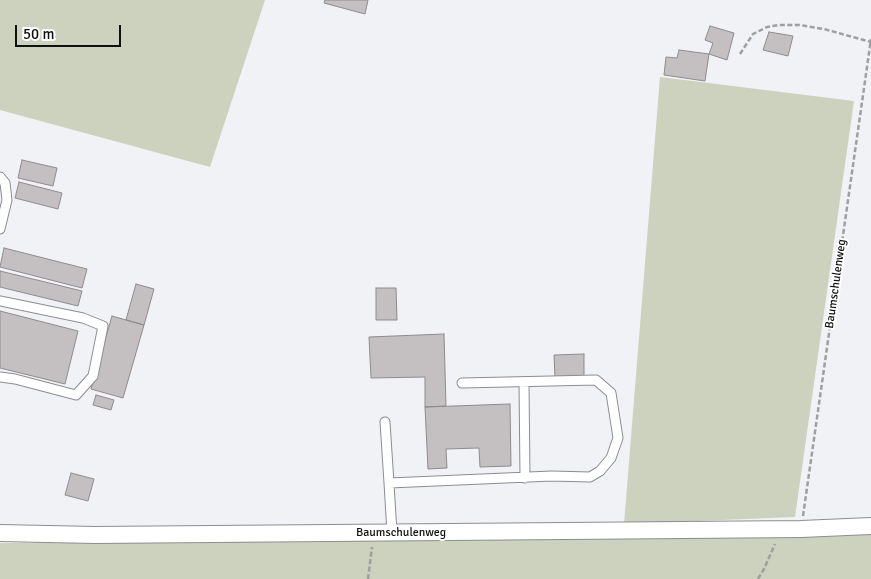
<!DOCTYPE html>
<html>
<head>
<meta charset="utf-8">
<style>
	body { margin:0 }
	#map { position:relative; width:871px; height:579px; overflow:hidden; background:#f1f2f5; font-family:Signika,sans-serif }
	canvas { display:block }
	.scale { position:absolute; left:15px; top:25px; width:106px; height:22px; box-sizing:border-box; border:2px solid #101011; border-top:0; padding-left:6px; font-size:15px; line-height:18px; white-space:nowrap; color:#101011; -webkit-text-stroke:4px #fff; paint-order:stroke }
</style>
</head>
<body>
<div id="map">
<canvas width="871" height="579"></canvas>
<div class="scale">50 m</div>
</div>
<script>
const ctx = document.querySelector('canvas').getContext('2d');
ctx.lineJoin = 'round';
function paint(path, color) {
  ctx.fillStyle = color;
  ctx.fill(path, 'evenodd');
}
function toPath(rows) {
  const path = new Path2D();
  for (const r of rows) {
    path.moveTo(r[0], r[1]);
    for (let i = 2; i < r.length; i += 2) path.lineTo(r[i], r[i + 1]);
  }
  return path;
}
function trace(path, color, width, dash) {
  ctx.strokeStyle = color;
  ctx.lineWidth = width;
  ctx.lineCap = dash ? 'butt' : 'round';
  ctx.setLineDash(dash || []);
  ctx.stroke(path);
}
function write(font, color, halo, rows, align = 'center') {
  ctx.font = font + ' Signika,sans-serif';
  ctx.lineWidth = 4;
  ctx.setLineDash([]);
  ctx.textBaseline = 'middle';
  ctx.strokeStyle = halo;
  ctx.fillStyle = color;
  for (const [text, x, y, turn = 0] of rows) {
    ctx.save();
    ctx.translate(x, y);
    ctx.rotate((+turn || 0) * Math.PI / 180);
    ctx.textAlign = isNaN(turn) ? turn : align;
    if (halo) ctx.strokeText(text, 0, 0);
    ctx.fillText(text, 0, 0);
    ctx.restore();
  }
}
paint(toPath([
	[0,0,265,0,210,167,0,110],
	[660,77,854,101,795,517,624,524],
	[871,534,871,579,0,579,0,543,623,538]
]), '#ccd2bd');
const building = toPath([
	[325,0,368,0,365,14,324,3,325,0],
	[710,26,734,33,727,60,709,54,713,43,705,40,710,26],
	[769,32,793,36,788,56,763,50,769,32],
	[679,50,709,54,705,81,664,75,666,57,677,58,679,50],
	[22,160,57,168,53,186,18,178,22,160],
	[19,182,62,193,58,209,15,198,19,182],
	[4,248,87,269,82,288,0,267,4,248],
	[0,271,82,291,78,306,0,287,0,271],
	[136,284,154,289,144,325,126,320,136,284],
	[376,288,396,288,397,320,376,320,376,288],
	[0,311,78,331,65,384,0,368,0,311],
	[112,316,144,325,123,398,91,389,112,316],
	[444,334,446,406,425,407,425,377,371,378,369,337,444,334],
	[584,354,584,377,555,378,554,355,584,354],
	[96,395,114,400,111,410,93,405,96,395],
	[510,404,511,466,480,467,479,448,446,449,447,468,428,469,425,407,510,404],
	[71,473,94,479,88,501,65,495,71,473]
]);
paint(building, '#c4c0c2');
trace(building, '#8e8b8d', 1);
const service = toPath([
	[0,177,5,183,7,200,0,229],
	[0,301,83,318,103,326,93,376,76,395,15,379,0,377],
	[524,382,525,478],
	[385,422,389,483],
	[392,533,389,483,552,476,590,477,600,471,611,458,618,438,611,393,596,380,462,383]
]);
const minor = toPath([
	[0,533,95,535,801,529,871,526]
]);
trace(service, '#8c8d90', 11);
trace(minor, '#8c8d90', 18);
trace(toPath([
	[740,54,753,34,767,27,779,25,799,25,824,29,871,42],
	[803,516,871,39],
	[368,579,372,547],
	[758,579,764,569,775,544]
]), '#9e9fa1', 2.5, [5, 2.5]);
trace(service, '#fff', 9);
trace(minor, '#fff', 16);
write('12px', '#101011', '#fff', [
	["Baumschulenweg",836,284,-82],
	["Baumschulenweg",401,533]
]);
</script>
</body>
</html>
